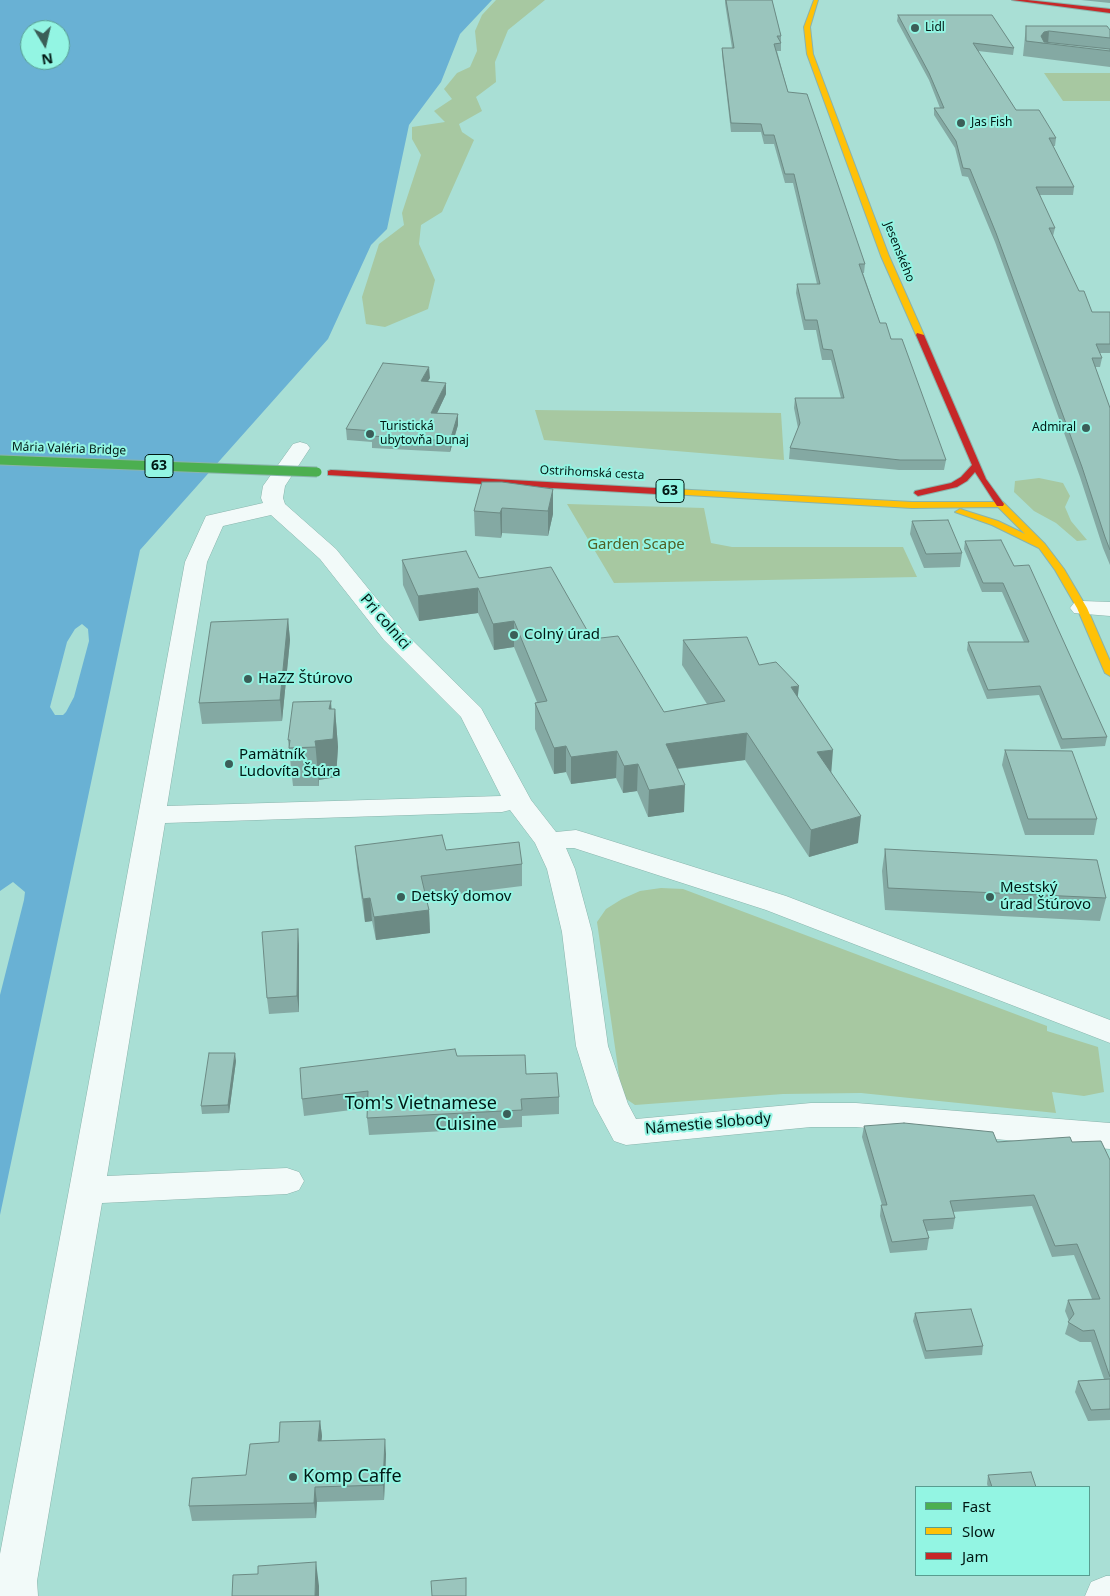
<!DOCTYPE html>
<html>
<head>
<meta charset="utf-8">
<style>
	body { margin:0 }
	#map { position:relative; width:1110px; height:1596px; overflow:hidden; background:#a9dfd5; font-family:"Noto Sans",sans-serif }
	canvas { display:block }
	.legend { position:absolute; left:915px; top:1486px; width:175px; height:90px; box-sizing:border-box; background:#93f5e3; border:1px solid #589d90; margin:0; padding:6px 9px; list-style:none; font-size:15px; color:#001814 }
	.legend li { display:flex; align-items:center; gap:10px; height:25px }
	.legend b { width:25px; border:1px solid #589d90 }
	.north { position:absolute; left:20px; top:20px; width:50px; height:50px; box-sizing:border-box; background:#93f5e3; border:1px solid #589d90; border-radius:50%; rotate:171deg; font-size:14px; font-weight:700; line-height:20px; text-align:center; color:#001814 }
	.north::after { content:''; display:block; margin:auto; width:18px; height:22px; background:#3b5e58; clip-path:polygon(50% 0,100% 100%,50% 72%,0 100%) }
</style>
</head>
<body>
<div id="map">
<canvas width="1110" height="1596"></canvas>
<ul class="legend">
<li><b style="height:6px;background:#4caf50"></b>Fast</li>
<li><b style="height:6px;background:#ffc107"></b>Slow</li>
<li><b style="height:6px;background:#c62828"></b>Jam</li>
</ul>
<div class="north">N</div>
</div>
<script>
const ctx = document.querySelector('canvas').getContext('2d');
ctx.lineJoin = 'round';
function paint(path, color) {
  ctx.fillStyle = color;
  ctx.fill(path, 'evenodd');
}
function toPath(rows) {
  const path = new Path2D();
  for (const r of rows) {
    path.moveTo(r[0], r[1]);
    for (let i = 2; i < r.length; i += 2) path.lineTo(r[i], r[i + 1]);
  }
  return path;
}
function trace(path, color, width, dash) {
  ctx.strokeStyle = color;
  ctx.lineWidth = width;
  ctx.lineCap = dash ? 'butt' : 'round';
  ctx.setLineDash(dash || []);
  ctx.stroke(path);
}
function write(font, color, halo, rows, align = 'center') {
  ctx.font = font + ' "Noto Sans",sans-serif';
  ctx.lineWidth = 4;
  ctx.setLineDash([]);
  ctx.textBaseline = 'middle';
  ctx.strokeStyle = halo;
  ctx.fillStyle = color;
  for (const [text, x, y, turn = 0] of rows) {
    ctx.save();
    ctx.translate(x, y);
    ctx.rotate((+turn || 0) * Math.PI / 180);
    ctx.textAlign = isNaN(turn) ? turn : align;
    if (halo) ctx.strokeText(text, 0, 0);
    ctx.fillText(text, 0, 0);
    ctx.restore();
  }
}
paint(toPath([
	[496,0,545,0,508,30,495,62,496,82,476,97,482,111,459,124,462,132,474,140,442,212,421,225,419,244,435,280,428,309,385,327,366,324,362,297,379,244,404,225,402,213,421,155,412,139,412,127,445,122,434,111,452,99,444,89,457,73,470,67,477,51,475,31,482,15],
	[1044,73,1110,73,1110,101,1063,101],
	[535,410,781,413,784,460,544,440],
	[1039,478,1063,483,1070,496,1065,507,1071,521,1087,540,1077,541,1056,523,1034,511,1014,492,1015,481],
	[567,504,704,508,711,543,732,547,903,547,917,577,614,583],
	[661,888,683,889,1047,1026,1047,1031,1098,1047,1104,1092,1084,1096,1052,1092,1056,1113,861,1093,783,1094,635,1105,622,1096,597,922,606,909,622,899,640,891]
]), '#a7c8a1');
paint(toPath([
	[0,0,492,0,460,34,441,82,409,125,387,229,371,245,328,339,140,550,0,1215],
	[30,30,60,30,60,60,30,60]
]), '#69b1d4');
paint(toPath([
	[82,624,88,629,89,641,74,697,66,712,63,715,55,715,50,707,67,642,75,629],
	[13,882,25,892,24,900,0,995,0,891]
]), '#a9dfd5');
const street = toPath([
	[300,442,307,444,310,448,285,486,283,498,285,504,336,549,402,630,481,708,531,800,556,832,576,830,586,833,786,896,1110,1020,1110,1043,766,910,574,848,566,848,575,869,592,932,608,1046,628,1104,636,1119,811,1103,856,1103,1110,1123,1110,1149,856,1127,811,1127,626,1145,614,1141,594,1104,576,1046,562,932,547,869,535,843,510,810,502,812,165,823,107,1176,287,1168,299,1172,304,1181,299,1190,287,1194,102,1203,37,1581,38,1596,0,1596,0,1554,69,1190,185,562,206,516,263,503,261,498,263,486,293,444,300,442],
	[271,515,320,559,384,640,461,717,501,796,167,806,207,562,223,526,271,515],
	[1082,601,1110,602,1110,616,1074,613,1070,608,1074,603,1082,601],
	[1106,1576,1110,1576,1110,1596,1085,1596,1091,1582,1106,1576]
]);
const slow = toPath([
	[814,0,818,0,810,27,813,54,889,256,924,335,923,337,916,335,881,256,807,54,804,27,814,0],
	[673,489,912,502,1003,502,1045,544,1064,569,1087,608,1110,661,1110,676,1105,673,1077,608,1055,570,1039,548,992,525,955,512,960,509,998,521,1025,534,998,507,912,508,670,494,669,492,673,489]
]);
const jam = toPath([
	[1012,0,1027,0,1110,9,1110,13,1012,0],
	[917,333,924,335,986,479,1004,504,1003,506,997,506,975,472,967,481,957,487,918,496,914,493,915,491,951,483,961,477,972,465,916,335,917,333],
	[331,470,673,489,677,492,673,495,328,475,328,471,331,470]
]);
trace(street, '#89b4ac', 1);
trace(slow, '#89b4ac', 2);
trace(jam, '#89b4ac', 2);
paint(street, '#f2faf9');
paint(slow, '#ffc107');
paint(jam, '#c62828');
const fastBridge = toPath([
	[0,460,317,472]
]);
trace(fastBridge, '#89b4ac', 11, []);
trace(fastBridge, '#4caf50', 9);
paint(toPath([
	[725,0,772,0,781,36,781,51,777,51,788,92,865,264,864,273,863,273,880,323,891,339,946,460,944,470,899,470,789,459,790,448,798,428,794,408,795,398,841,398,831,360,822,360,816,330,804,330,796,293,797,284,817,284,793,183,785,183,774,144,764,144,761,132,731,132,722,55,722,48,732,48,725,3],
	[1081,0,1110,0,1110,3],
	[898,15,1014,48,1013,55,978,51,1016,110,1056,138,1055,146,1053,146,1074,187,1073,195,1039,195,1055,228,1053,236,1079,291,1092,312,1110,312,1110,353,1099,353,1102,358,1100,367,1095,367,1110,408,1110,565,1103,548,1080,477,995,242,968,177,962,176,955,148,934,115,934,108,940,108,929,80,897,21],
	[1026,26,1110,30,1110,67,1023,56],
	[430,378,428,381,446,394,437,413,458,414,458,425,450,452,372,448,372,442,347,440,346,429],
	[553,489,553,514,548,536,502,533,501,538,475,536,474,511],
	[912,521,962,553,960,567,924,568,910,534],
	[965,541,1014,566,1107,737,1105,746,1061,749,1039,695,987,699,967,650,968,642,1024,642,1002,592,982,592,964,549],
	[402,560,479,578,592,639,664,712,707,704,682,665,683,640,759,665,798,697,831,773,858,843,809,857,745,760,678,769,684,812,648,817,637,791,623,793,616,778,571,784,566,772,554,774,535,729,535,703,537,702,514,647,494,650,478,613,419,621,403,585],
	[288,619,290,640,282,721,202,724,199,703],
	[331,701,331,709,335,709,338,747,336,777,319,780,319,786,293,786,288,740],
	[1005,750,1097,819,1094,835,1025,835,1002,765],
	[355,846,446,850,522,864,522,886,426,898,429,910,430,933,376,940,372,921,365,922,357,868],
	[885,849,1106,898,1100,921,885,910,882,871],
	[299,945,299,1012,269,1014,267,998],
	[457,1056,526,1074,559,1097,559,1114,522,1116,522,1127,369,1135,367,1118,367,1108,304,1116,302,1099],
	[236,1061,229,1113,202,1114,201,1106],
	[864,1126,997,1142,1072,1142,1110,1160,1110,1420,1088,1421,1075,1392,1078,1381,1104,1379,1091,1342,1080,1342,1065,1334,1069,1321,1065,1311,1068,1300,1092,1299,1074,1255,1052,1257,1032,1206,953,1212,955,1218,953,1229,927,1231,929,1238,927,1250,890,1253,880,1216,881,1205,882,1205,862,1137],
	[915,1313,983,1346,982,1355,925,1359,913,1321],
	[320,1421,322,1436,321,1441,386,1454,384,1500,317,1502,316,1518,192,1521,189,1506,246,1475,279,1442],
	[988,1475,1036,1487,988,1487,987,1484]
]), '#84a9a3');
paint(toPath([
	[1049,31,1048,44,1040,43,1041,36,1044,32],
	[429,367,430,378,421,392,421,381],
	[446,383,446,394,432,424,431,413],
	[458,414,458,425,450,452,450,441],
	[553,489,553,514,548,536,548,511],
	[502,508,502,533,501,538,500,513],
	[478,588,478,613,419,621,418,596],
	[288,619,290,640,282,721,280,700],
	[514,621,514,647,494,650,493,624],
	[799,686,796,712,791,687],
	[331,701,333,732,335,709,338,747,336,777,319,780,319,786,315,741,329,709],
	[747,733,745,760,665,770,666,744],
	[566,746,566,772,554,774,554,748],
	[833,750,831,776,817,752],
	[617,751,616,778,571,784,571,757],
	[638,764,637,791,623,793,624,766],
	[685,785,684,812,648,817,649,790],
	[861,816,858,843,809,857,811,830],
	[370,898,372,921,365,922,363,899],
	[429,910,430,933,376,940,374,917],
	[298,929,299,945,299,1012,297,996],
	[235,1053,236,1061,229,1113,228,1105],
	[320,1421,322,1436,320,1456,318,1441],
	[385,1439,386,1454,384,1500,383,1485],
	[315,1487,317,1502,316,1518,314,1503],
	[316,1562,319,1586,319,1596,315,1596]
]), '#6c8a84');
const building = toPath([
	[726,0,772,0,781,36,777,36,781,43,774,44,788,92,807,94,865,264,859,264,880,323,886,323,891,339,902,339,946,460,900,460,790,448,800,423,795,398,844,398,832,350,823,349,817,320,805,320,797,284,820,284,794,174,785,174,774,135,764,135,761,124,731,123,722,48,734,48,726,0],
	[898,15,992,15,1014,48,973,43,1016,110,1039,110,1056,138,1049,138,1074,187,1036,187,1055,228,1049,228,1079,291,1084,291,1092,312,1110,312,1110,344,1096,344,1102,358,1092,358,1110,408,1110,550,1105,537,1082,467,996,233,970,169,963,168,956,141,934,108,944,108,929,73,898,15],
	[1026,26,1107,26,1110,30,1110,38,1049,31,1044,32,1041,36,1044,42,1110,49,1110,51,1026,41,1026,26],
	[383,363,429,367,421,381,446,383,431,413,458,414,450,441,371,436,374,431,346,429,383,363],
	[482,482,502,482,553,489,548,511,502,508,500,513,474,511,482,482],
	[948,520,962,553,926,554,912,521,948,520],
	[1001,540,1014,566,1029,565,1107,737,1062,739,1040,686,988,690,968,642,1029,642,1003,583,983,583,965,541,1001,540],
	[466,551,479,578,551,567,592,639,618,636,664,712,725,701,683,640,747,637,759,665,776,662,799,686,791,687,833,750,817,752,861,816,811,830,747,733,666,744,685,785,649,790,638,764,624,766,617,751,571,757,566,746,554,748,535,703,547,701,514,621,493,624,478,588,418,596,402,560,466,551],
	[288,619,280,700,199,703,211,622,288,619],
	[331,701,329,709,335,709,333,739,315,741,316,747,289,748,290,740,288,740,293,702,331,701],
	[1005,750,1072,751,1097,819,1028,819,1005,750],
	[442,835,446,850,519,842,522,864,421,876,429,910,374,917,370,898,363,899,355,846,442,835],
	[885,849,1097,860,1106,898,888,888,885,849],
	[298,929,297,996,267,998,262,932,298,929],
	[455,1049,457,1056,525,1055,526,1074,557,1073,559,1097,521,1099,522,1110,367,1118,368,1091,302,1099,300,1068,455,1049],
	[209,1053,235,1053,228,1105,201,1106,209,1053],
	[904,1123,993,1132,997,1142,1070,1137,1072,1142,1101,1141,1110,1160,1110,1377,1094,1330,1083,1331,1068,1322,1074,1314,1068,1300,1100,1299,1077,1244,1055,1246,1034,1195,950,1201,955,1218,923,1220,929,1238,892,1242,881,1205,887,1205,864,1126,904,1123],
	[971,1309,983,1346,926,1351,915,1313,971,1309],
	[1110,1379,1110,1409,1091,1410,1078,1381,1110,1379],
	[320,1421,318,1441,385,1439,383,1485,315,1487,314,1503,189,1506,192,1478,246,1475,250,1444,279,1442,280,1422,320,1421],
	[1031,1472,1036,1487,992,1487,988,1475,1031,1472],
	[316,1562,315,1596,232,1596,233,1575,258,1574,258,1566,316,1562],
	[466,1578,466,1596,432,1596,431,1581,466,1578]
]);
paint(building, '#9ac5bd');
trace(building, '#6c8a84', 1);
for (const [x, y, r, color] of [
	[915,28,5,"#3b5e58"],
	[961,123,5,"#3b5e58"],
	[1086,428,5,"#3b5e58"],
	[370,434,5,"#3b5e58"],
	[514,635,5,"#3b5e58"],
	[248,679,5,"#3b5e58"],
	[229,764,5,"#3b5e58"],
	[401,897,5,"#3b5e58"],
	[990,897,5,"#3b5e58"],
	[507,1114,5,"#3b5e58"],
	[293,1477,5,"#3b5e58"]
]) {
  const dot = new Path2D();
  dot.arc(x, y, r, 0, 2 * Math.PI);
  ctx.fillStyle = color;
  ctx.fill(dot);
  trace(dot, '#93f5e3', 2);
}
write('12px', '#001814', '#93f5e3', [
	["Lidl",925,28],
	["Jas Fish",971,123],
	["Turistická",380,427],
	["ubytovňa Dunaj",380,441],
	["Admiral",1076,428,"right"]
], 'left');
write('12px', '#001814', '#93f5e3', [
	["Jesenského",899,252,68],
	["Mária Valéria Bridge",69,449,2],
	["Ostrihomská cesta",592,473,3]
]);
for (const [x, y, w] of [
	[159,466,28],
	[670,491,28]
]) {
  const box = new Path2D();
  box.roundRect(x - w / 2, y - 11.5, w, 23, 4);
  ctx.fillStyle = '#93f5e3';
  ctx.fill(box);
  trace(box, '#001814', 1);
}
write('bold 14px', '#001814', null, [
	["63",159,466],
	["63",670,491]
]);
write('15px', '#515f24', '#93f5e3', [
	["Garden Scape",636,545]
]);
write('15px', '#001814', '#93f5e3', [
	["Pri colnici",385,622,49],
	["Námestie slobody",708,1124,-5]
]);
write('15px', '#001814', '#93f5e3', [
	["Colný úrad",524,635],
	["HaZZ Štúrovo",258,679],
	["Pamätník",239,755],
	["Ľudovíta Štúra",239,772],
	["Mestský",1000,888],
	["úrad Štúrovo",1000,905],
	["Detský domov",411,897]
], 'left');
write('18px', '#001814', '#93f5e3', [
	["Tom's Vietnamese",497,1104],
	["Cuisine",497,1125],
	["Komp Caffe",303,1477,"left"]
], 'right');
</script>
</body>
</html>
